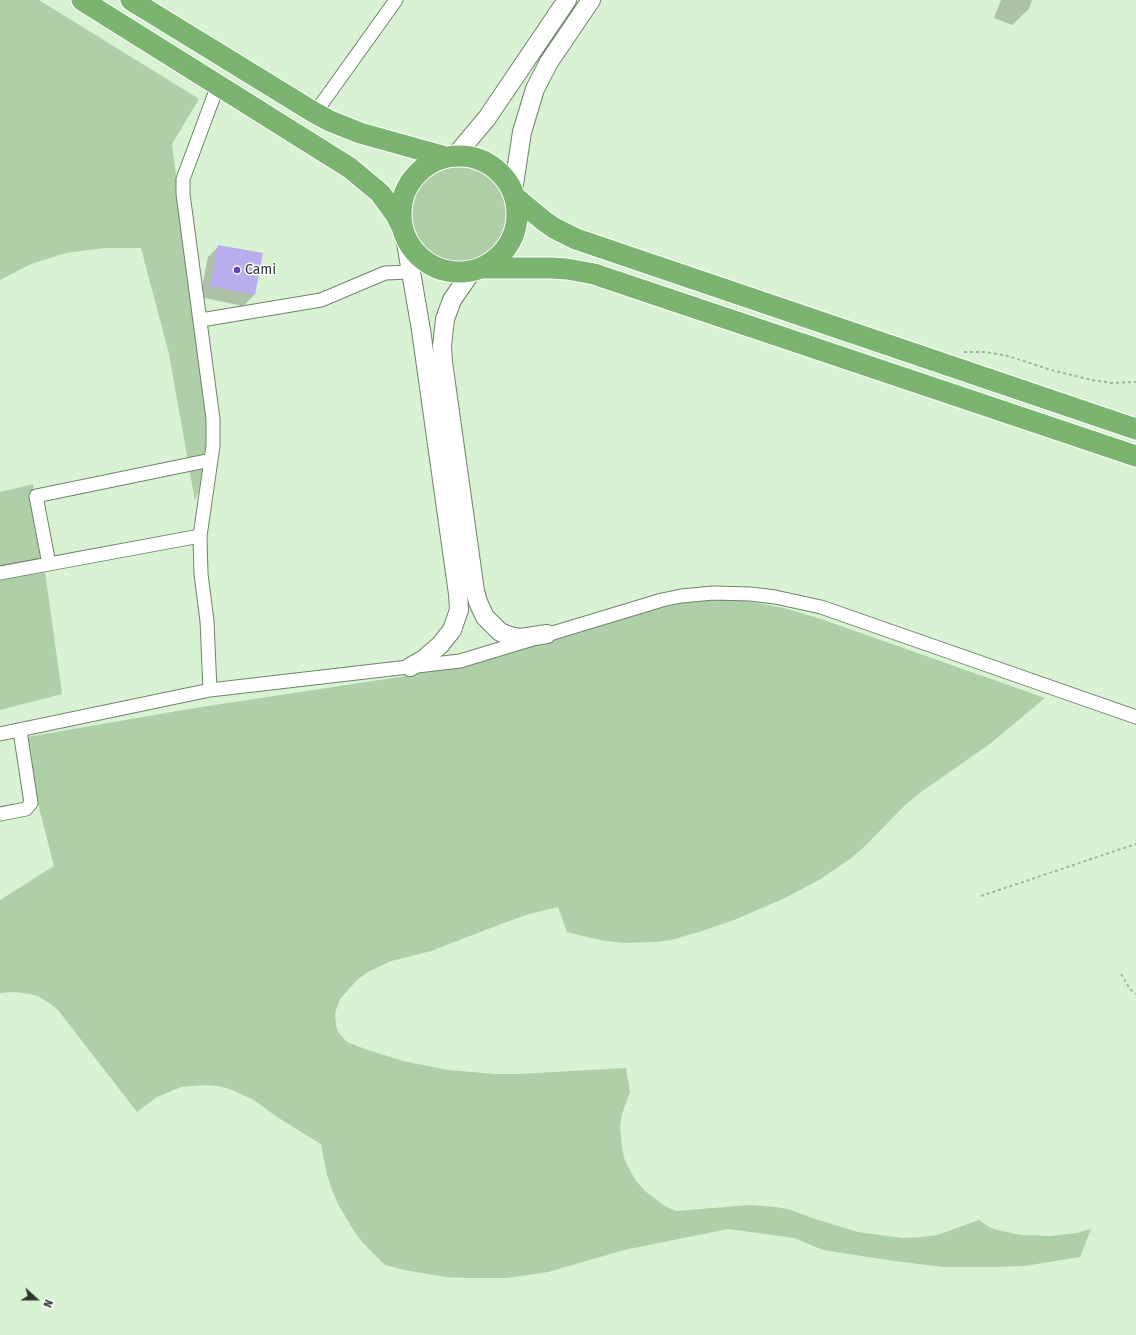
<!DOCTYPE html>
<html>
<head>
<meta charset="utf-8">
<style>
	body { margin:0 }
	#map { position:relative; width:1136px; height:1335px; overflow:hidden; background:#d8f2d3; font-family:"Fira Sans",sans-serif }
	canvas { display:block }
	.north { position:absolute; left:16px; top:1279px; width:40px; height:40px; -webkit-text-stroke:3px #fff; paint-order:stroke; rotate:111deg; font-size:11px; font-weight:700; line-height:16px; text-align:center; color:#2d372b }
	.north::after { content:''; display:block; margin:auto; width:14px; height:18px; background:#2d372b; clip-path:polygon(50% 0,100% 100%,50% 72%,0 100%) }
</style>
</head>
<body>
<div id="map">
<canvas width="1136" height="1335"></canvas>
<div class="north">N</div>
</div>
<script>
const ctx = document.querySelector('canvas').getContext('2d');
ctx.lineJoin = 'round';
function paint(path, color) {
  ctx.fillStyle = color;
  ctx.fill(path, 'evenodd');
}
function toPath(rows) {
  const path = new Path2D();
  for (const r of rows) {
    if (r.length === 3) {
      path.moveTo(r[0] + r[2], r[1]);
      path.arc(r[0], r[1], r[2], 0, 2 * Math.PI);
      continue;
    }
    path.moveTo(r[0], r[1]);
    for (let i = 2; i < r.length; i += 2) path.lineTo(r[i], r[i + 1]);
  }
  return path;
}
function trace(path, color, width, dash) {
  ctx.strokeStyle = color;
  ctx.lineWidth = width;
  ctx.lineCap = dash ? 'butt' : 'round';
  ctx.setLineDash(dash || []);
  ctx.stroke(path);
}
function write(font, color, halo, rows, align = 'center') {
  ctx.font = font + ' "Fira Sans",sans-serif';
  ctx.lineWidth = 3;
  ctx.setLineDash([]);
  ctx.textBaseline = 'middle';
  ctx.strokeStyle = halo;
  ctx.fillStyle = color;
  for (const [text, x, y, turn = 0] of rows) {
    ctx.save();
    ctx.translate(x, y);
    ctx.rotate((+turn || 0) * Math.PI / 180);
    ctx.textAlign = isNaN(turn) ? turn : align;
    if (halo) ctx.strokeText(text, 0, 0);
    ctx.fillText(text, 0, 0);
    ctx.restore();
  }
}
paint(toPath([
	[0,0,39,0,199,99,172,144,189,278,212,417,201,485,195,501,169,354,141,248,104,248,66,253,31,264,0,280],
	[459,214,48],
	[33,484,62,694,0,710,0,492],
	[713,598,742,600,784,608,821,619,1045,698,991,743,921,792,905,805,864,847,850,859,819,880,783,899,734,920,702,931,671,940,656,942,625,943,605,941,567,932,558,907,529,914,501,924,431,951,391,961,368,972,358,979,340,999,335,1013,336,1025,338,1032,347,1042,365,1049,403,1061,448,1070,495,1074,519,1074,626,1068,630,1092,622,1114,620,1126,622,1149,625,1161,636,1181,645,1191,665,1206,676,1211,750,1205,775,1207,788,1209,815,1219,858,1232,902,1238,923,1237,937,1235,979,1220,989,1227,997,1230,1021,1235,1050,1236,1077,1233,1091,1229,1080,1257,1024,1266,997,1267,944,1267,894,1261,823,1250,794,1238,728,1229,624,1250,548,1272,528,1275,507,1278,466,1278,445,1277,405,1270,385,1265,363,1243,354,1231,338,1204,332,1190,327,1175,321,1144,277,1117,254,1100,230,1089,218,1086,206,1085,181,1087,157,1097,137,1112,58,1010,52,1005,38,996,30,994,14,992,0,993,0,900,54,866,21,738,195,708,399,677,439,670,588,630,675,603]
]), '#aecfa8');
paint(toPath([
	[1001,0,1032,0,1029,9,1012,25,994,18],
	[219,246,254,295,243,306,200,297,208,257]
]), '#0003');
paint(toPath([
	[218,245,263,253,255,295,210,286]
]), '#b9aeed');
const minor = toPath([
	[315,113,396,0],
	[201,320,321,300,385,273,411,272],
	[49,564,36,496,211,460],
	[0,573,200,536],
	[210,690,207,621,201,574,200,536,213,446,213,419,183,194,183,179,218,85],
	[0,734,210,690,460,661,662,600,681,596,713,593,751,594,775,597,821,607,1136,717],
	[0,814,26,809,31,803,20,731]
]);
const secondary = toPath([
	[456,155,487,118,567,0],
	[513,191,522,132,535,89,549,62,591,0],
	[405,237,421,330,458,594,459,610,452,630,440,645,424,659,410,667],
	[472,271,452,300,445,319,442,346,443,362,475,591,478,602,485,617,500,632,510,636,520,638,547,634]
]);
const trunk = toPath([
	[82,0,350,168,380,193,396,215,402,227],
	[131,0,315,113,330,121,360,133,446,157],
	[459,214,58],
	[515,197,544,221,554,228,576,239,1136,429],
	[482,268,551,268,567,269,594,274,1136,456]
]);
trace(minor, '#6e8569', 15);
trace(secondary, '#6e8569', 20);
trace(trunk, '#fff', 23);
trace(toPath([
	[964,352,985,352,1008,356,1051,370,1092,380,1112,383,1136,382],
	[981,896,1136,844],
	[1121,974,1130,989,1136,994]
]), '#a0b49c', 2, [3, 3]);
trace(minor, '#fff', 13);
trace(secondary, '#fff', 18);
trace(trunk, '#7bb470', 21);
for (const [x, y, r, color] of [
	[237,270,4,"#6542ba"]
]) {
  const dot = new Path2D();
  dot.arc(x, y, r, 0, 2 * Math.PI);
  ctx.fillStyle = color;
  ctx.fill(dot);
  trace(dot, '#fff', 1.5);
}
write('14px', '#2d372b', '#fff', [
	["Cami",245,270]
], 'left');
</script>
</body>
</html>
